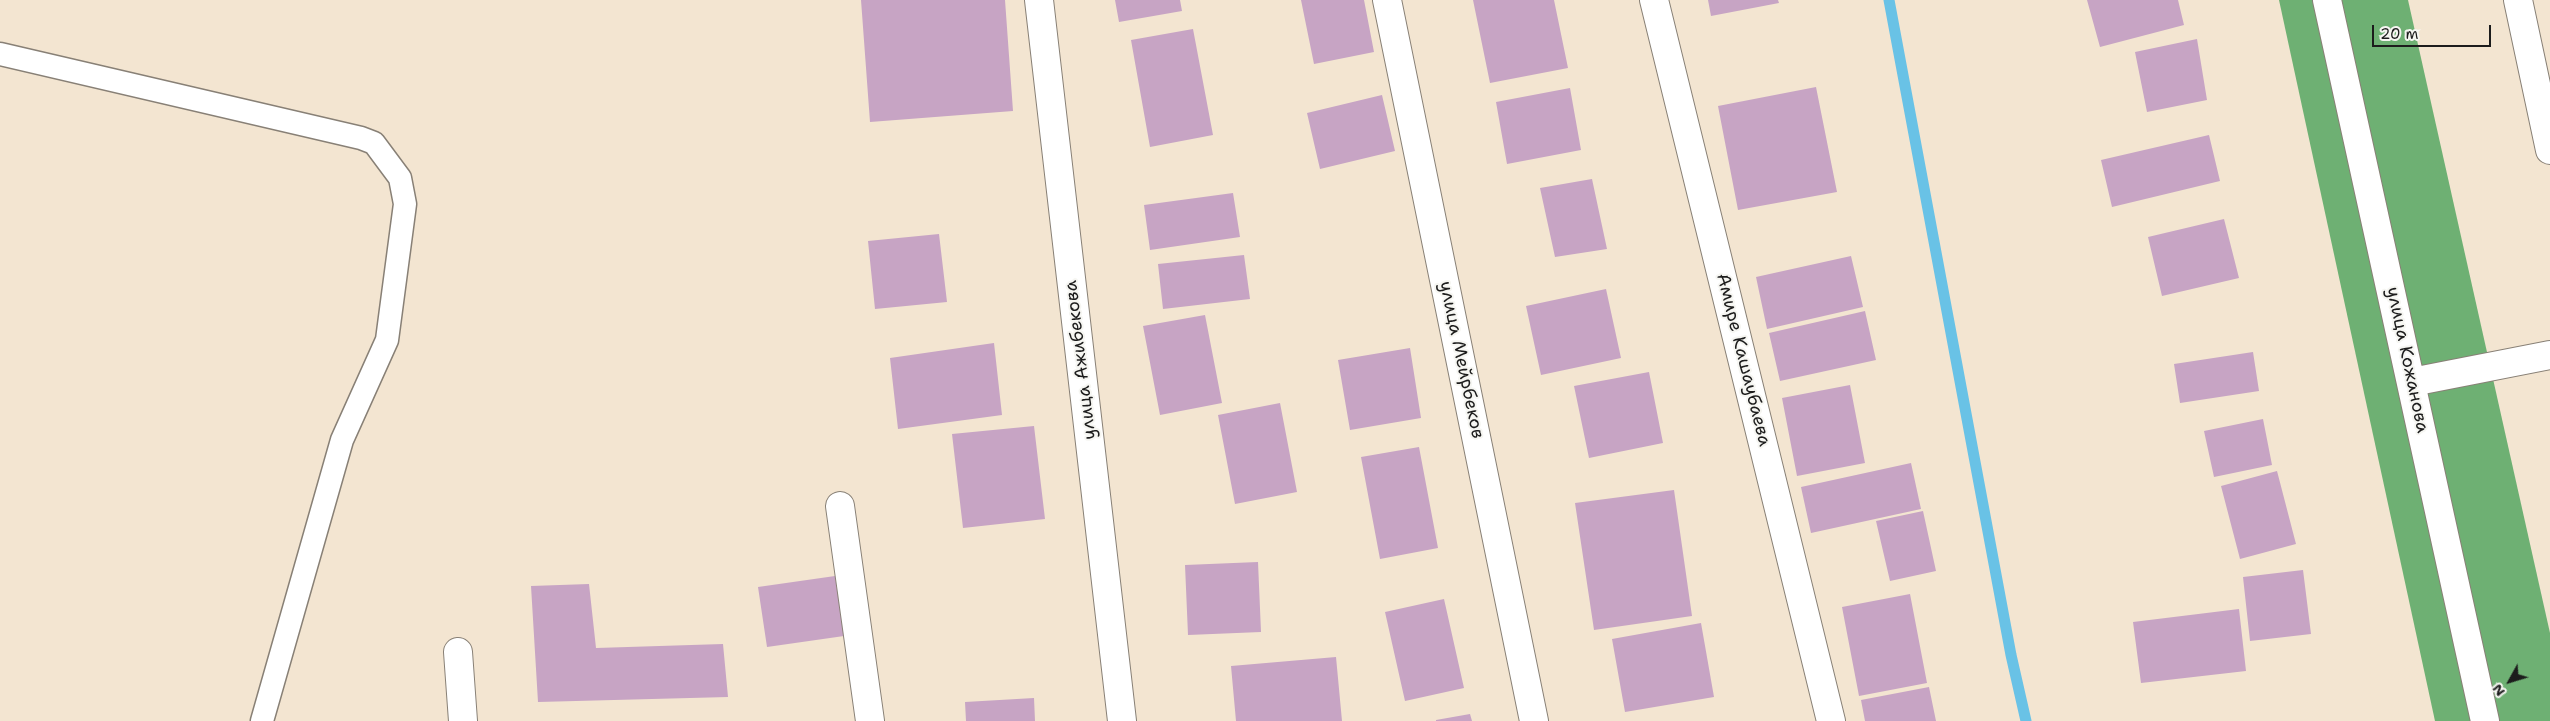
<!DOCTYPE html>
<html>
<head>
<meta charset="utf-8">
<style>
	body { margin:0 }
	#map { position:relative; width:2550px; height:721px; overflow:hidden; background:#f3e5d1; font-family:"Shantell Sans",sans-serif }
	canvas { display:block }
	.north { position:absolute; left:2485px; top:656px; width:50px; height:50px; -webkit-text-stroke:4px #f6f6f2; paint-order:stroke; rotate:231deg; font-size:14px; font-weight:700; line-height:20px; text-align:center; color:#1c1c1c }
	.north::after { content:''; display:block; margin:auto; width:18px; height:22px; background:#1c1c1c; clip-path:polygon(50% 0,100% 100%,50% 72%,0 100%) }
	.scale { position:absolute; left:2372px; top:25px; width:119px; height:22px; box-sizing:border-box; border:2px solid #1c1c1c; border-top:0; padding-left:6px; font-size:15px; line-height:18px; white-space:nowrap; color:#1c1c1c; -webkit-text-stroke:4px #f6f6f2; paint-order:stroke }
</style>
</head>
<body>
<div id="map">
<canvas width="2550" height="721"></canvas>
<div class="north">N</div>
<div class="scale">20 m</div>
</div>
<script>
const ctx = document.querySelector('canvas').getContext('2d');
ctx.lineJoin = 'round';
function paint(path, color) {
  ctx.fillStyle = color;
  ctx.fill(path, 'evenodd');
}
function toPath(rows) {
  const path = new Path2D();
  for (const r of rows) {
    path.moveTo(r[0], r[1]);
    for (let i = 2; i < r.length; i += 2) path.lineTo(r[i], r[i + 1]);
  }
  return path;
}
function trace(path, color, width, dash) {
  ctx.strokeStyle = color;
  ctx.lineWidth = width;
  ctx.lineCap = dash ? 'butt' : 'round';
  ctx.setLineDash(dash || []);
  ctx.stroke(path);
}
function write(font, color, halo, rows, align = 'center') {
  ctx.font = font + ' "Shantell Sans",sans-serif';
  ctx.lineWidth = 4;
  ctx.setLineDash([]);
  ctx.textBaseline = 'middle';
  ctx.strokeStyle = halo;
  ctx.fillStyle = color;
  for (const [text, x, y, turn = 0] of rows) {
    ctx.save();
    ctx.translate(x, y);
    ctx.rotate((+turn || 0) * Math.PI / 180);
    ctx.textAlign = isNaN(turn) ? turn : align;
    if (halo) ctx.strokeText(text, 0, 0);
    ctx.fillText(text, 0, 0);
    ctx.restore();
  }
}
paint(toPath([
	[2279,0,2408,0,2550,633,2550,721,2435,721]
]), '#6eb073');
trace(toPath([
	[1889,0,2011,655,2026,721]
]), '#69c2e6', 11);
paint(toPath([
	[861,0,1005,0,1013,111,870,122],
	[1115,0,1180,0,1182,11,1119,22],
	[1301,0,1364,0,1374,52,1314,64],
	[1473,0,1554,0,1568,68,1490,83],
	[1708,0,1778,0,1779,3,1711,16],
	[2087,0,2178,0,2184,25,2100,47],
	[1193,29,1213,135,1150,147,1131,40],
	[2197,39,2207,100,2147,112,2135,52],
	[1816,87,1837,192,1738,210,1718,106],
	[1570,88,1581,150,1507,164,1496,102],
	[1382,95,1395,151,1320,169,1307,113],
	[2209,135,2220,181,2112,207,2101,160],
	[1592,179,1607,249,1555,257,1540,188],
	[1233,193,1240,237,1150,250,1144,205],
	[2224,219,2239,278,2162,296,2148,237],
	[939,234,947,302,875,309,868,241],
	[1244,255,1250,299,1163,309,1158,264],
	[1851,256,1863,307,1767,329,1756,277],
	[1606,289,1621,358,1541,375,1526,306],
	[1865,311,1876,360,1780,381,1769,333],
	[1205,315,1222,403,1160,415,1143,326],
	[994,343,1002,415,898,429,890,358],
	[1410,348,1421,418,1350,430,1338,360],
	[2253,352,2259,391,2180,403,2174,364],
	[1649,372,1663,443,1589,458,1574,386],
	[1850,385,1865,463,1797,476,1782,398],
	[1280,403,1297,492,1235,504,1218,415],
	[2263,419,2272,465,2214,477,2204,431],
	[1034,426,1045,519,963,528,952,434],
	[1419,447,1438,548,1380,559,1361,457],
	[1911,463,1921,509,1811,533,1801,487],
	[2277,471,2296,544,2240,559,2221,486],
	[1674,490,1692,616,1594,630,1575,503],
	[1923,511,1936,571,1890,581,1876,521],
	[1258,562,1261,632,1188,635,1185,565],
	[2303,570,2311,634,2250,641,2243,577],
	[835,576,844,636,767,647,758,587],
	[589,584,596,648,723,644,728,697,538,702,531,586],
	[1910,594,1927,683,1859,696,1842,607],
	[1444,599,1464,688,1405,701,1385,612],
	[2239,609,2246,671,2141,683,2133,622],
	[1701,623,1714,697,1625,712,1612,639],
	[1336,657,1342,721,1236,721,1231,666],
	[1929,687,1936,721,1865,721,1861,700],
	[1034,698,1035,721,966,721,965,702],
	[1470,714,1472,721,1436,721,1436,720]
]), '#c7a4c4');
const service = toPath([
	[0,54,361,138,374,143,400,178,405,204,387,340,342,440,262,721]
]);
const minor = toPath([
	[1039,0,1122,721],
	[1387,0,1534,721],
	[1654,0,1831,721],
	[840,506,870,721],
	[458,652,463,721]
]);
const tertiary = toPath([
	[2327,0,2485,721],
	[2518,0,2550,150],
	[2412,382,2550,355]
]);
trace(service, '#888076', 25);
trace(minor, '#888076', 30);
trace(tertiary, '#888076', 30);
trace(service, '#fff', 22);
trace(minor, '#fff', 28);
trace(tertiary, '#fff', 28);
write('18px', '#1c1c1c', '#f6f6f2', [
	["улица Ажибекова",1081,360,-97],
	["улица Мейрбеков",1461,360,78],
	["Амире Кашаубаева",1743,360,76],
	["улица Кожанова",2407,360,78]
]);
</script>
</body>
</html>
